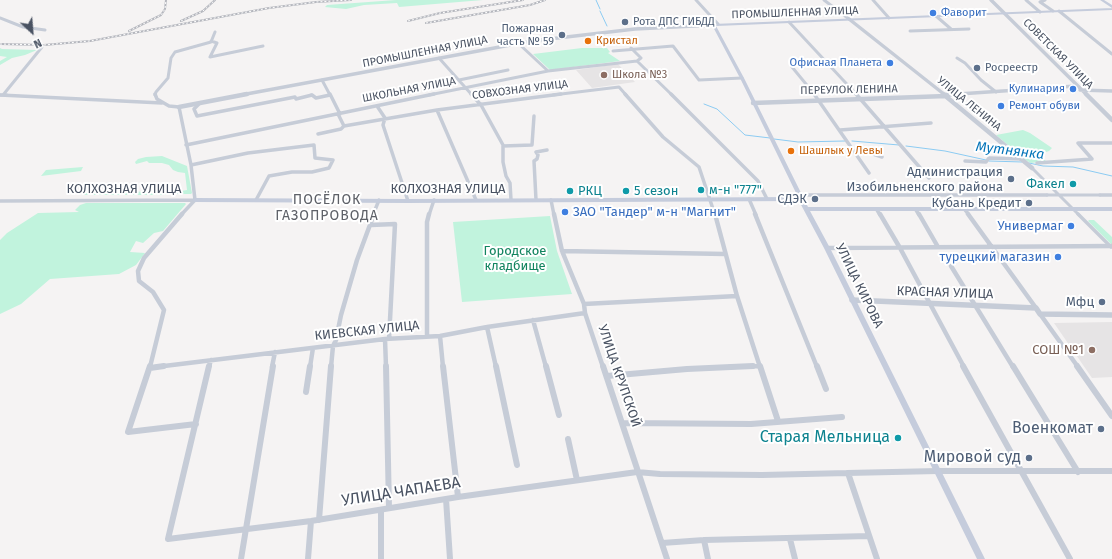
<!DOCTYPE html>
<html>
<head>
<meta charset="utf-8">
<style>
	body { margin:0 }
	#map { position:relative; width:1112px; height:559px; overflow:hidden; background:#f5f3f3; font-family:"Fira Sans",sans-serif }
	canvas { display:block }
	.north { position:absolute; left:12px; top:12px; width:40px; height:40px; -webkit-text-stroke:3px #fff; paint-order:stroke; rotate:154deg; font-size:11px; font-weight:700; line-height:16px; text-align:center; color:#495262 }
	.north::after { content:''; display:block; margin:auto; width:14px; height:18px; background:#495262; clip-path:polygon(50% 0,100% 100%,50% 72%,0 100%) }
</style>
</head>
<body>
<div id="map">
<canvas width="1112" height="559"></canvas>
<div class="north">N</div>
</div>
<script>
const ctx = document.querySelector('canvas').getContext('2d');
ctx.lineJoin = 'round';
function paint(path, color) {
  ctx.fillStyle = color;
  ctx.fill(path, 'evenodd');
}
function toPath(rows) {
  const path = new Path2D();
  for (const r of rows) {
    path.moveTo(r[0], r[1]);
    for (let i = 2; i < r.length; i += 2) path.lineTo(r[i], r[i + 1]);
  }
  return path;
}
function trace(path, color, width, dash) {
  ctx.strokeStyle = color;
  ctx.lineWidth = width;
  ctx.lineCap = dash ? 'butt' : 'round';
  ctx.setLineDash(dash || []);
  ctx.stroke(path);
}
function write(font, color, halo, rows, align = 'center') {
  ctx.font = font + ' "Fira Sans",sans-serif';
  ctx.lineWidth = 4;
  ctx.setLineDash([]);
  ctx.textBaseline = 'middle';
  ctx.strokeStyle = halo;
  ctx.fillStyle = color;
  for (const [text, x, y, turn = 0] of rows) {
    ctx.save();
    ctx.translate(x, y);
    ctx.rotate((+turn || 0) * Math.PI / 180);
    ctx.textAlign = isNaN(turn) ? turn : align;
    if (halo) ctx.strokeText(text, 0, 0);
    ctx.fillText(text, 0, 0);
    ctx.restore();
  }
}
paint(toPath([
	[618,64,635,82,592,88,576,70],
	[1112,322,1112,377,1092,378,1054,323]
]), '#e6e4e5');
paint(toPath([
	[396,0,483,0,399,7,397,3,364,5,346,9,325,7,327,5],
	[0,48,2,49,37,50,25,55,12,58,0,65,0,61,7,57,0,56],
	[582,48,607,48,610,52,608,53,620,61,550,70,533,54],
	[1023,130,1030,133,1052,148,1049,151,1040,154,1040,157,1046,161,1031,163,1027,161,996,135],
	[162,156,187,166,192,193,191,194,174,194,175,192,187,190,185,173,178,172,173,170,169,165,162,163,149,163,147,161,136,164,135,162,138,159,146,157],
	[83,167,81,171,41,176,46,170],
	[164,191,168,195,82,195,85,193],
	[86,203,185,203,186,204,163,231,154,233,143,243,136,241,130,252,145,253,136,265,119,274,50,279,21,304,0,314,0,240,7,233,38,213,79,212,75,210,80,205],
	[550,216,557,251,572,294,462,302,453,222],
	[1089,220,1094,220,1112,237,1112,245,1088,221]
]), '#c1f3dd');
trace(toPath([
	[596,0,600,9],
	[600,11,607,26],
	[704,104,717,109,745,135,770,138],
	[774,139,798,142,845,141],
	[852,141,899,145],
	[906,146,945,151,986,160],
	[989,161,1022,162],
	[1029,163,1043,166,1073,167,1112,176]
]), '#8ccbf2', 1);
trace(toPath([
	[1032,168,1079,215],
	[1047,195,1100,195]
]), '#c6ccd7', 3);
trace(toPath([
	[1078,214,1111,247]
]), '#c6ccd7', 3.5);
trace(toPath([
	[696,0,718,24],
	[824,0,849,19],
	[873,0,889,18],
	[1026,0,1040,12],
	[1045,0,1040,2,1053,11],
	[1059,11,1112,54],
	[936,16,951,29],
	[0,18,23,27,45,30],
	[789,22,857,95],
	[910,31,969,29],
	[211,41,217,43,210,57,263,46],
	[518,43,548,71],
	[631,48,641,58,637,61,672,95],
	[613,51,673,46,699,80,742,78],
	[439,58,472,95],
	[957,58,965,63,981,80,996,92],
	[792,67,815,95],
	[322,80,330,95],
	[459,80,508,70],
	[0,95,7,95],
	[3,95,42,47],
	[155,95,156,92,168,78,171,58,175,52,211,42,215,32],
	[311,95,312,95],
	[328,95,330,95],
	[429,95,548,71,637,61],
	[553,95,619,87,626,95]
]), '#c6ccd7', 3);
trace(toPath([
	[155,94,157,99,169,106,179,107,191,165,195,200],
	[330,94,340,114],
	[471,94,481,105,503,145,503,162,506,176,510,183,511,200],
	[625,94,663,137,699,167,715,215],
	[671,94,758,181,767,199],
	[814,94,869,173],
	[856,94,929,178],
	[0,95,162,103],
	[200,103,194,109,197,116,295,97,296,99,312,95,316,98,330,95],
	[377,106,385,118,383,125,408,201],
	[437,110,476,200],
	[338,114,344,126],
	[840,130,931,123],
	[318,134,341,129,344,126,437,110,561,94],
	[186,145,434,94],
	[503,146,532,145,534,116],
	[855,152,873,154,882,157],
	[965,161,986,162,989,158,1023,159],
	[1037,163,1092,159,1078,143,1112,143],
	[191,165,248,153,314,145,315,158,333,160,329,168,312,172,292,172,269,176,256,200],
	[800,195,1047,195],
	[1100,195,1112,195],
	[749,199,756,215],
	[536,200,534,161,537,159,538,155,536,152,547,150],
	[551,200,554,215],
	[0,201,195,200],
	[877,210,880,215],
	[916,210,919,215],
	[965,210,969,215],
	[181,215,195,200],
	[373,215,379,200],
	[429,215,434,200]
]), '#c6ccd7', 3.5);
trace(toPath([
	[554,214,562,251,584,304,585,313,603,367],
	[715,214,737,296,760,367],
	[755,214,817,367],
	[880,214,900,248,964,367],
	[919,214,938,247],
	[968,214,1036,308],
	[371,225,395,224,389,339],
	[827,248,1112,246],
	[562,251,725,254],
	[951,266,1013,367],
	[584,304,737,296],
	[1040,314,1078,367],
	[533,320,546,367],
	[487,327,496,367],
	[427,336,427,222,429,214],
	[440,336,443,367],
	[385,339,386,367],
	[150,367,164,310,153,292,139,281,138,271,144,258,182,214],
	[156,367,385,339,440,336,487,327,585,313],
	[209,367,211,360],
	[272,367,275,352],
	[310,367,313,348],
	[331,367,333,346,336,340,341,315,357,260,374,214],
	[729,367,760,366]
]), '#c6ccd7', 4.5);
trace(toPath([
	[150,366,128,432,196,424],
	[209,366,168,539,311,521,458,497,637,472,660,474,762,475,848,473,877,559],
	[386,366,389,508],
	[443,366,458,497],
	[496,366,517,465],
	[546,366,559,415],
	[603,366,667,559],
	[760,366,778,421],
	[817,366,826,389],
	[963,366,1070,559],
	[1013,366,1078,472],
	[1077,366,1112,416],
	[150,368,164,366],
	[607,376,687,369,753,366],
	[306,392,310,366],
	[623,423,751,424,842,417],
	[568,439,577,480],
	[847,473,938,471,1112,471],
	[446,499,450,559],
	[381,510,381,559],
	[319,520,331,366],
	[790,539,795,559],
	[704,540,708,559],
	[662,543,704,540,869,536],
	[241,559,273,366],
	[308,559,311,521]
]), '#c6ccd7', 6);
trace(toPath([
	[991,0,1087,95],
	[849,19,945,95],
	[1080,90,1112,91],
	[241,95,532,41,635,29,714,25],
	[944,95,1076,86]
]), '#c6ccd7', 3.5);
trace(toPath([
	[943,94,1032,168],
	[1086,94,1112,120],
	[944,95,954,94],
	[753,103,946,96],
	[179,107,247,94]
]), '#c6ccd7', 4.5);
trace(toPath([
	[852,300,1036,308,1040,314,1112,315]
]), '#c6ccd7', 5.5);
paint(toPath([
	[1100,0,1104,0,1112,5,1112,10,716,26,744,78,808,207,1112,207,1112,211,810,211,830,248,985,559,977,559,824,248,799,201,408,203,195,202,192,200,195,198,408,199,798,197,740,78,712,25,713,24,1112,8,1100,0]
]), '#c5ccdc');
const rail = toPath([
	[181,21,203,11,215,0],
	[408,21,440,13,523,0],
	[426,23,530,5,545,0],
	[129,31,161,15,165,9,166,0],
	[0,44,44,45,90,41,269,8,316,2,351,0]
]);
trace(rail, '#b4b6bd', 2);
trace(rail, '#fff', 1, [2]);
for (const [x, y, r, color] of [
	[933,13,4,"#3f7fe0"],
	[625,22,4,"#5c6f8a"],
	[562,35,4,"#5c6f8a"],
	[588,41,4,"#e8710a"],
	[890,63,4,"#3f7fe0"],
	[977,68,4,"#5c6f8a"],
	[604,75,4,"#8d6e63"],
	[1073,89,4,"#3f7fe0"],
	[1001,106,4,"#3f7fe0"],
	[791,151,4,"#e8710a"],
	[1011,179,4,"#5c6f8a"],
	[1073,184,4,"#0f9aa8"],
	[701,190,4,"#0f9aa8"],
	[570,191,4,"#0f9aa8"],
	[626,191,4,"#0f9aa8"],
	[815,199,4,"#5c6f8a"],
	[1029,203,4,"#5c6f8a"],
	[565,212,4,"#3f7fe0"],
	[1071,226,4,"#3f7fe0"],
	[1058,257,4,"#3f7fe0"],
	[1102,302,4,"#5c6f8a"],
	[1092,350,4,"#8d6e63"],
	[1101,429,4,"#5c6f8a"],
	[898,438,4,"#0f9aa8"],
	[1029,458,4,"#5c6f8a"]
]) {
  const dot = new Path2D();
  dot.arc(x, y, r, 0, 2 * Math.PI);
  ctx.fillStyle = color;
  ctx.fill(dot);
  trace(dot, '#fff', 1.5);
}
write('11px', '#495262', '#fff', [
	["ПРОМЫШЛЕННАЯ УЛИЦА",795,13,-2],
	["ПРОМЫШЛЕННАЯ УЛИЦА",425,52,-11],
	["СОВЕТСКАЯ УЛИЦА",1058,54,45],
	["ШКОЛЬНАЯ УЛИЦА",409,90,-11],
	["СОВХОЗНАЯ УЛИЦА",520,90,-7],
	["ПЕРЕУЛОК ЛЕНИНА",849,90,-1],
	["УЛИЦА ЛЕНИНА",969,104,39]
]);
write('11px', '#366cbe', '#fff', [
	["Фаворит",941,13],
	["Офисная Планета",882,63,"right"],
	["Кулинария",1065,89,"right"],
	["Ремонт обуви",1009,106]
], 'left');
write('11px', '#4e5e75', '#fff', [
	["Рота ДПС ГИБДД",633,22],
	["Пожарная",554,29,"right"],
	["часть № 59",554,42,"right"],
	["Росреестр",985,68]
], 'left');
write('11px', '#c56008', '#fff', [
	["Кристал",596,41],
	["Шашлык у Левы",799,151]
], 'left');
write('11px', '#785e54', '#fff', [
	["Школа №3",612,75]
], 'left');
write('13px', '#4e5e75', '#fff', [
	["Администрация",1003,172],
	["Изобильненского района",1003,187],
	["СДЭК",807,199],
	["Кубань Кредит",1021,203],
	["Мфц",1094,302]
], 'right');
write('13px', '#0d838f', '#fff', [
	["Факел",1065,184,"right"],
	["м-н \"777\"",709,190],
	["РКЦ",578,191],
	["5 сезон",634,191]
], 'left');
write('13px', '#495262', '#fff', [
	["КОЛХОЗНАЯ УЛИЦА",124,189],
	["КОЛХОЗНАЯ УЛИЦА",448,189],
	["УЛИЦА КИРОВА",859,286,64],
	["КРАСНАЯ УЛИЦА",945,293,2],
	["КИЕВСКАЯ УЛИЦА",367,331,-6],
	["УЛИЦА КРУПСКОЙ",619,376,71]
]);
write('13px', '#366cbe', '#fff', [
	["ЗАО \"Тандер\" м-н \"Магнит\"",573,212,"left"],
	["Универмаг",1063,226],
	["турецкий магазин",1050,257]
], 'right');
write('13px', '#12845f', '#fff', [
	["Городское",515,251],
	["кладбище",515,266]
]);
write('13px', '#785e54', '#fff', [
	["СОШ №1",1084,350]
], 'right');
write('italic 14px', '#0474b9', '#fff', [
	["Мутнянка",1010,151,7]
]);
ctx.letterSpacing = '1px';
write('14px', '#5e6168', '#fff', [
	["ПОСЁЛОК",327,200],
	["ГАЗОПРОВОДА",327,216]
]);
ctx.letterSpacing = '0px';
write('16px', '#4e5e75', '#fff', [
	["Военкомат",1093,429],
	["Мировой суд",1021,458]
], 'right');
write('16px', '#0d838f', '#fff', [
	["Старая Мельница",890,438]
], 'right');
write('16px', '#495262', '#fff', [
	["УЛИЦА ЧАПАЕВА",401,492,-9]
]);
</script>
</body>
</html>
